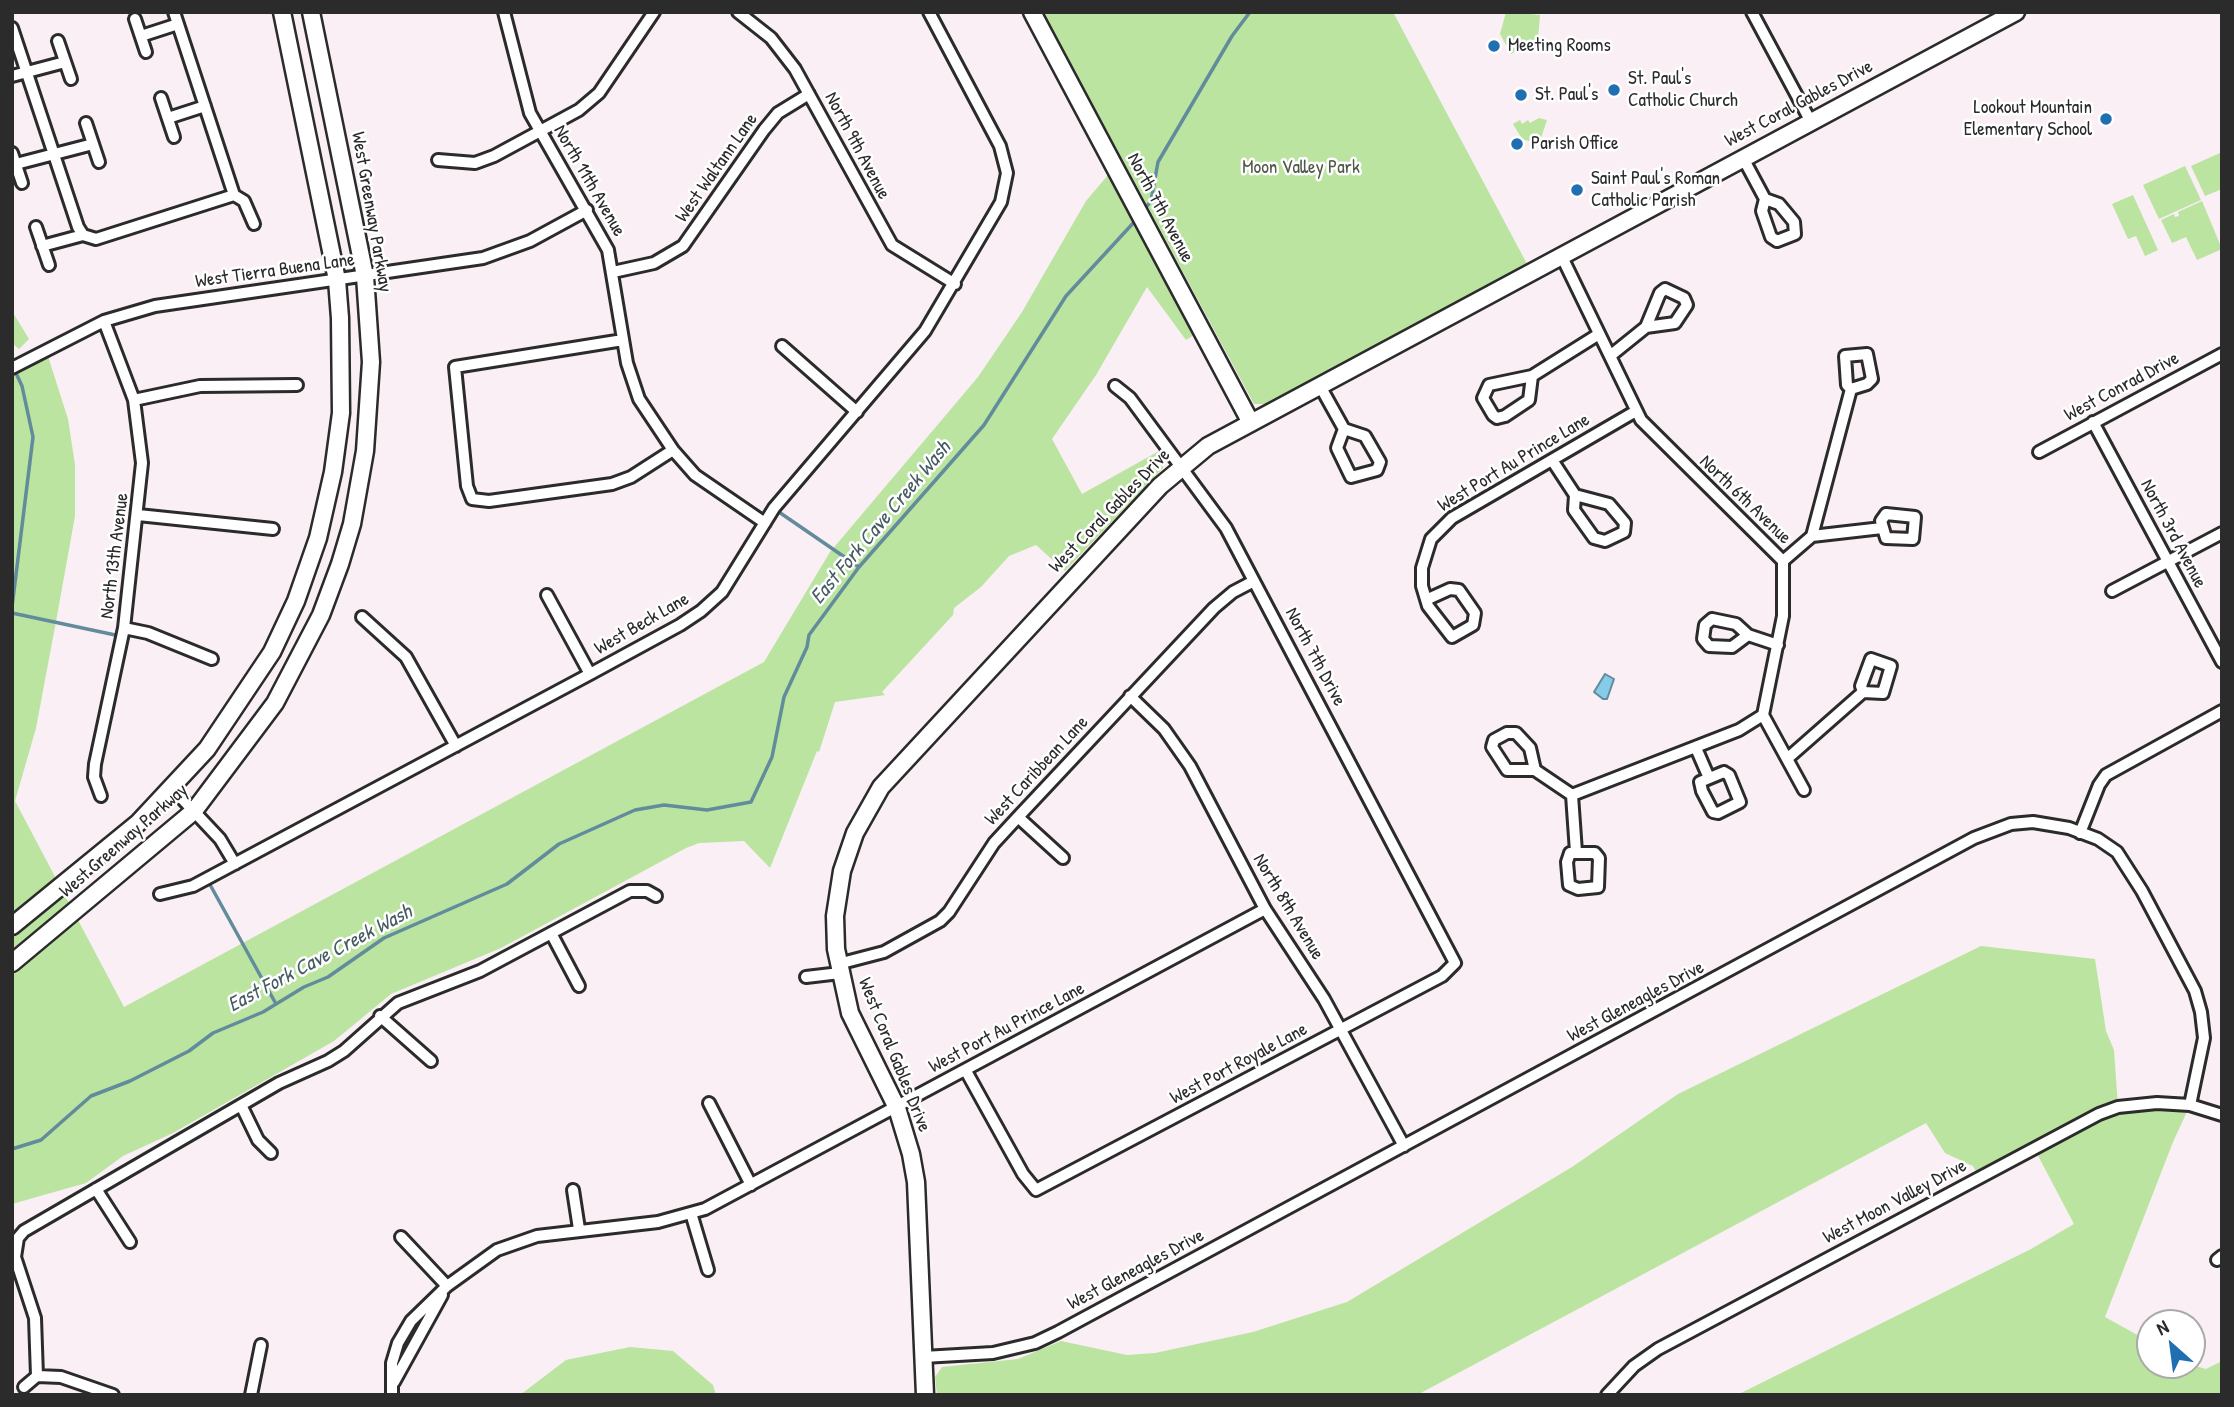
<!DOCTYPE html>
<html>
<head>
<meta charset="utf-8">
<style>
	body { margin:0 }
	#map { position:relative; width:2234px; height:1407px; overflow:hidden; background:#f9eff4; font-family:"Patrick Hand",sans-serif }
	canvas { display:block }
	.frame { position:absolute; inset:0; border:14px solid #2b2b2b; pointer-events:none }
	.north { position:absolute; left:2136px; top:1309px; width:70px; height:70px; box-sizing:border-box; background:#fff; border:2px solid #aaa; border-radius:50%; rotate:332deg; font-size:19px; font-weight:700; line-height:28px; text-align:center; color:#2b2b2b }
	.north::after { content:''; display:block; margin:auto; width:24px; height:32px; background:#1f6fb2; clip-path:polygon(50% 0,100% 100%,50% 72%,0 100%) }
</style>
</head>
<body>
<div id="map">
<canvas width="2234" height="1407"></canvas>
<div class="frame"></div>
<div class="north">N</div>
</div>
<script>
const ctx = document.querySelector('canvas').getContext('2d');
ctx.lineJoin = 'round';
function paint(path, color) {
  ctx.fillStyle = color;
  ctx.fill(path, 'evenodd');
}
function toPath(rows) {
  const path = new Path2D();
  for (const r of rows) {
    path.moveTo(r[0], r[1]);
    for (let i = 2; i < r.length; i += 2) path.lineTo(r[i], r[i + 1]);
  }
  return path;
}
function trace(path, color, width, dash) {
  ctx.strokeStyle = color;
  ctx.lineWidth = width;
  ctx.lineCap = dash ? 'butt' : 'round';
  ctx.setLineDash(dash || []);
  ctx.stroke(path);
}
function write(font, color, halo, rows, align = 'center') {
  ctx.font = font + ' "Patrick Hand",sans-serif';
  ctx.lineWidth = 5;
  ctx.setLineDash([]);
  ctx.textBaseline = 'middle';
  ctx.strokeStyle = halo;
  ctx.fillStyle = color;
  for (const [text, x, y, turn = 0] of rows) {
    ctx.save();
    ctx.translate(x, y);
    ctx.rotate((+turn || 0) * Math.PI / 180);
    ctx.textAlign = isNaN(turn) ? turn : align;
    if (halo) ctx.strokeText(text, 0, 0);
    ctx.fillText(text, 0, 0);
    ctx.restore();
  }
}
paint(toPath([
	[1043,12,1393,12,1527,264,1265,404,1254,404],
	[1506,12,1540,15,1538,39,1511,54,1500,34],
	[1539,118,1547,120,1539,144,1522,139,1513,124,1520,120,1522,124,1528,120,1530,123],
	[2222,152,2222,189,2205,196,2191,166],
	[2185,166,2201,200,2159,219,2143,185],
	[1108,175,1194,335,1186,340,1147,287,1096,375,1052,439,1082,494,1159,451,1164,459,1163,468,1065,571,1036,545,1009,556,981,587,954,608,953,615,882,692,885,695,835,702,819,752,817,751,770,868,744,841,699,843,686,848,501,948,391,994,334,1041,173,1133,123,1156,86,1183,12,1204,12,368,46,350,68,419,75,465,75,516,57,616,36,728,15,801,124,1007,764,662,830,552,978,377,1022,312,1086,201],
	[2133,195,2158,250,2145,256,2136,236,2128,239,2112,204],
	[2202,201,2222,249,2197,260,2186,237,2172,243,2161,220,2174,214,2175,217,2179,216,2178,212],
	[12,311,29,339,19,349,12,343],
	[1981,946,2095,959,2106,1031,2114,1050,2118,1107,2190,1105,2173,1142,2105,1317,2150,1342,2150,1365,2192,1365,2206,1369,2222,1361,2222,1395,1737,1395,2031,1249,2074,1224,2034,1148,1979,1177,1973,1166,1945,1153,1926,1123,1417,1395,937,1395,935,1377,942,1367,1018,1359,1061,1341,1127,1355,1155,1353,1253,1332,1347,1302,1572,1167,1678,1094],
	[630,1347,673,1351,713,1385,716,1395,520,1395,566,1360]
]), '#bae4a0');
const water = toPath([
	[1605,674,1614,679,1607,699,1603,699,1594,692,1605,674]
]);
paint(water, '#86cbe7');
trace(water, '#628b9c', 2);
trace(toPath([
	[1143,211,1151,201,1158,162,1232,36,1250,12],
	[776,510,859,567],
	[12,607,33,437,22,386,15,371],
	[12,613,120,636],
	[208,881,276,1004],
	[12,1149,41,1140,91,1096,130,1081,189,1051,213,1033,263,1012,304,987,328,977,384,938,507,884,559,844,635,810,664,805,707,810,751,802,772,757,784,697,807,647,809,635,859,567,984,425,1066,296,1136,220]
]), '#628b9c', 3.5);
const street = toPath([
	[174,12,234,195,244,201,254,224],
	[504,12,530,113,608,250,627,363,639,399,673,450,695,475,765,523],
	[738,12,771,38,795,69,892,245,955,284],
	[1752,12,1811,122],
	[135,19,146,52],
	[12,28,78,227,83,235],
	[141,36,178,24],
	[58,41,71,79],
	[12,76,65,62],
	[161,98,174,137],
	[168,118,205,106],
	[86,123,99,162],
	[12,153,22,183],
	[1743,158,1765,199,1779,204,1794,222,1795,234,1777,241,1771,237,1762,211,1765,199],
	[438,160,475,163,494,156,579,110,599,93,654,12],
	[16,164,93,144],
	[36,227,49,265],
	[42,246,83,235,96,239,234,195],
	[1562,257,1641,420,1783,561,1783,616,1763,715,1804,790],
	[613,272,654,263,683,246,764,130,778,113,809,94],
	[1665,289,1684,298,1687,305,1675,323,1646,327,1660,293,1665,289],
	[623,340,455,367,467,486,472,499,489,501,612,484,631,477,673,450],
	[782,346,857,412],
	[1610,356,1646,327],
	[12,368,104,321,155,306,483,258,530,241,587,210],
	[1532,376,1529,400,1505,416,1497,418,1493,415,1483,398,1489,385,1532,376,1599,334],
	[1320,386,1344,429,1365,436,1380,462,1377,470,1351,477,1337,448,1344,429],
	[134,400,200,386,297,385],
	[2093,422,2222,662],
	[2039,452,2222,354],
	[1552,460,1575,495],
	[1575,495,1609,504,1625,523,1624,532,1605,541,1594,538,1574,510,1575,495],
	[1886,514,1915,517,1913,539,1886,538,1881,521,1886,514],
	[138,515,273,529],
	[1812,536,1882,528],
	[1783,561,1812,536,1851,389,1847,385,1845,356,1867,354,1872,379,1867,384,1851,389],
	[2112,591,2222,533],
	[547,595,590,674],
	[1428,599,1450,589,1459,590,1475,613,1473,625,1452,637,1428,606,1422,586,1422,568,1431,539,1452,518,1636,411],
	[362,617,406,657,456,746],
	[1712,619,1736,624,1748,635,1732,647,1709,646,1703,639,1705,625,1712,619],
	[124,628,148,633,212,659],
	[1748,635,1778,645],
	[1871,659,1891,666,1883,693,1863,692,1861,686,1871,659],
	[1130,696,1164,729,1190,766,1265,909,1324,999,1404,1146],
	[1507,733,1516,733,1530,748,1535,770,1507,770,1492,747,1494,740,1507,733],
	[1696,748,1709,778],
	[1788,758,1863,692],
	[1535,770,1572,795,1739,730,1763,715],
	[1724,772,1729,775,1740,802,1718,813,1713,812,1702,791,1700,782,1724,772],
	[173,789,220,839,235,864],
	[1572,795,1576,852],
	[101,796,94,777,95,764,124,628,142,463,134,400,104,321],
	[1018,817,1063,858],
	[2080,833,2099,785,2106,775,2222,711],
	[1570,853,1595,853,1599,858,1598,887,1578,889,1569,885,1567,862,1570,853],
	[160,894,193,886,590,674,680,625,701,611,722,592,774,508,925,331,1001,202,1007,173,1000,146,929,12],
	[551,933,579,986],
	[838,964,884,952,940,921,949,912,994,843,1018,817,1214,608,1233,592,1254,581],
	[806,977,840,973],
	[380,1016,431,1061],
	[966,1071,1023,1174,1036,1190,1442,976,1455,963,1226,528,1130,398,1115,386],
	[709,1103,751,1185],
	[241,1105,258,1140,271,1153],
	[96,1189,130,1242],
	[573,1190,579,1229],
	[691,1213,708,1270],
	[401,1237,447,1286],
	[2217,1260,2222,1256],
	[923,1357,993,1353,1035,1343,1058,1332,1974,838,2011,824,2033,822,2069,828,2098,839,2117,852,2142,891,2195,991,2201,1012,2204,1038,2190,1105],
	[37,1376,35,1318,15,1257,18,1238,24,1231,279,1083,328,1061,344,1051,398,1003,480,971,630,891,647,891,656,896],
	[394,1382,442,1295],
	[24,1387,37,1376,61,1377,113,1395],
	[251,1395,261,1345],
	[392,1395,392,1363,398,1343,411,1321,447,1286,497,1250,537,1236,658,1222,705,1209,1265,909],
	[1607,1395,1634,1366,1658,1349,2099,1114,2118,1107,2157,1103,2190,1105,2222,1115]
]);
const secondary = toPath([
	[1032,12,1251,423],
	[12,926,138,823,207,749,272,652,296,601,318,538,333,472,341,413,340,318,337,280,282,12],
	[12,963,194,811,275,703,321,615,340,564,352,524,365,451,371,362,365,276,311,12],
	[925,1395,916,1182,911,1154,897,1108,850,1013,836,949,835,916,842,871,855,833,881,787,1160,486,1208,446,2016,12]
]);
trace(street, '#2b2b2b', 16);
trace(secondary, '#2b2b2b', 21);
trace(street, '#fff', 10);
trace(secondary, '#fff', 16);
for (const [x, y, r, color] of [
	[1494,46,7,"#1f6fb2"],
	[1614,90,7,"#1f6fb2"],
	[1521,95,7,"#1f6fb2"],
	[2106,119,7,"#1f6fb2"],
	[1517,144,7,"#1f6fb2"],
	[1577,190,7,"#1f6fb2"]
]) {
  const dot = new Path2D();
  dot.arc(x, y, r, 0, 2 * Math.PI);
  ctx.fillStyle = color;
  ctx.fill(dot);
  trace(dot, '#fff', 2.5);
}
write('19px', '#2b2b2b', '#fff', [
	["Meeting Rooms",1508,46],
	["St. Paul's",1628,79],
	["Catholic Church",1628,101],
	["St. Paul's",1535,95],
	["Lookout Mountain",2092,108,"right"],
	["Elementary School",2092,130,"right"],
	["Parish Office",1531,144],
	["Saint Paul's Roman",1591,179],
	["Catholic Parish",1591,201]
], 'left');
write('19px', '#2b2b2b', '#fff', [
	["West Coral Gables Drive",1799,104,-28],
	["North 9th Avenue",857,146,62],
	["West Waltann Lane",717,168,-55],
	["North 11th Avenue",589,181,60],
	["North 7th Avenue",1160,208,62],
	["West Greenway Parkway",371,212,80],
	["West Tierra Buena Lane",275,271,-8],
	["West Conrad Drive",2122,387,-28],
	["West Port Au Prince Lane",1514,463,-31],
	["North 6th Avenue",1745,500,44],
	["West Coral Gables Drive",1110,511,-46],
	["North 3rd Avenue",2173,534,62],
	["North 13th Avenue",115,556,-83],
	["West Beck Lane",642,624,-30],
	["North 7th Drive",1315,657,62],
	["West Caribbean Lane",1037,771,-47],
	["West Greenway Parkway",124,841,-41],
	["North 8th Avenue",1288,907,59],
	["West Gleneagles Drive",1636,1002,-28],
	["West Port Au Prince Lane",1007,1028,-28],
	["West Coral Gables Drive",894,1055,68],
	["West Port Royale Lane",1239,1064,-28],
	["West Moon Valley Drive",1895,1202,-28],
	["West Gleneagles Drive",1136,1270,-28]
]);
write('19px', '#4f5948', '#fff', [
	["Moon Valley Park",1301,168]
]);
write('italic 21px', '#465b63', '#fff', [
	["East Fork Cave Creek Wash",881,523,-50],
	["East Fork Cave Creek Wash",320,959,-28]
]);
</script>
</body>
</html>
